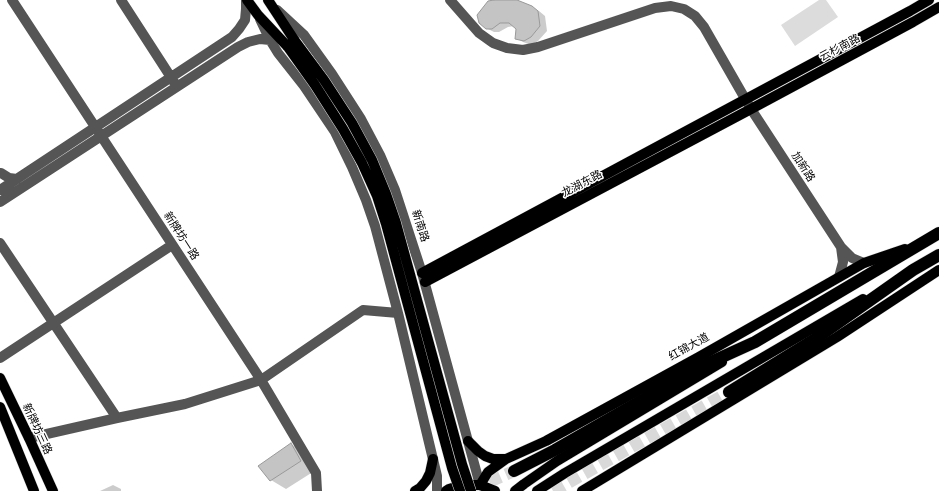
<!DOCTYPE html>
<html>
<head>
<meta charset="utf-8">
<style>
	body { margin:0 }
	canvas { display:block; background:#fff }
</style>
</head>
<body>
<canvas width="939" height="491"></canvas>
<script>
const ctx = document.querySelector('canvas').getContext('2d');
ctx.lineJoin = 'round';
function paint(path, color) {
  ctx.fillStyle = color;
  ctx.fill(path, 'evenodd');
}
function toPath(rows) {
  const path = new Path2D();
  for (const r of rows) {
    path.moveTo(r[0], r[1]);
    for (let i = 2; i < r.length; i += 2) path.lineTo(r[i], r[i + 1]);
  }
  return path;
}
function trace(path, color, width, dash) {
  ctx.strokeStyle = color;
  ctx.lineWidth = width;
  ctx.lineCap = dash ? 'butt' : 'round';
  ctx.setLineDash(dash || []);
  ctx.stroke(path);
}
function write(font, color, halo, rows, align = 'center') {
  ctx.font = font + ' "PT Sans Narrow","Noto Sans SC",sans-serif';
  ctx.lineWidth = 3;
  ctx.setLineDash([]);
  ctx.textBaseline = 'middle';
  ctx.strokeStyle = halo;
  ctx.fillStyle = color;
  for (const [text, x, y, turn = 0] of rows) {
    ctx.save();
    ctx.translate(x, y);
    ctx.rotate((+turn || 0) * Math.PI / 180);
    ctx.textAlign = isNaN(turn) ? turn : align;
    if (halo) ctx.strokeText(text, 0, 0);
    ctx.fillText(text, 0, 0);
    ctx.restore();
  }
}
paint(toPath([
	[819,0,826,0,838,17,795,46,781,25]
]), '#dcdcdc');
paint(toPath([
	[505,0,514,0,532,7,539,11,545,16,547,31,538,41,531,45,523,42,516,38,517,29,514,26,508,27,499,32,494,32,486,28],
	[291,444,306,453,316,470,286,489,271,480],
	[113,485,121,489,121,491,100,491]
]), '#0003');
const building = toPath([
	[494,0,517,0,532,6,538,11,540,26,531,37,524,41,515,39,516,29,509,23,500,23,492,29,486,29,479,23,477,15,488,1,494,0],
	[291,443,301,461,270,481,258,466,291,443]
]);
paint(building, '#c4c4c4');
trace(building, '#999', 1);
trace(toPath([
	[473,489,514,471],
	[553,491,561,487,729,392]
]), '#d9d9d9', 12, [12, 6]);
const major = toPath([
	[247,0,258,15,288,47],
	[268,0,295,41],
	[422,273,910,11,929,0],
	[425,282,751,109,913,22,939,7],
	[0,378,29,438,53,491],
	[0,407,34,491],
	[468,441,478,451,485,456,493,459,506,459],
	[480,485,488,472,506,459,546,441,699,357,864,263,905,249],
	[415,491,420,488,426,481,430,473,433,459],
	[446,491,449,489,462,485,480,485,495,491],
	[515,491,524,484,557,461,722,362],
	[537,491,565,473,863,299],
	[582,491,837,337,939,270]
]);
const highway = toPath([
	[729,392,815,339,913,270,939,255],
	[514,471,555,450,700,367,755,342,939,233]
]);
trace(major, '#dbdbdb', 11);
trace(highway, '#dbdbdb', 13);
trace(toPath([
	[12,0,261,380,316,473,317,491],
	[121,0,174,82],
	[450,0,479,33,493,43,507,48,523,50,538,47,655,8,671,6,684,9,695,16,704,27,751,109,841,247,852,258,864,263],
	[277,10,304,35,332,74,361,119,380,155,395,190,422,273,480,485],
	[260,19,270,40,278,53,304,86,335,132,352,167,366,200,375,226,398,313,437,476,437,491],
	[1,173,9,178,17,179],
	[0,190,232,37,239,29,245,20,246,9,246,0],
	[0,202,238,47,248,42,260,39,270,40],
	[0,243,117,418],
	[839,277,843,262,841,247],
	[0,358,172,245],
	[29,438,117,418,185,404,261,380,363,310,398,313]
]), '#555', 10);
trace(major, '#000', 10);
trace(highway, '#000', 12);
const majorBridge = toPath([
	[295,41,324,80,352,123,372,160,386,194,396,223,462,464,471,491],
	[288,47,315,85,343,129,362,163,377,196,386,224,452,468,460,491]
]);
trace(majorBridge, '#dbdbdb', 11, []);
trace(majorBridge, '#000', 10);
write('11px', '#000', '#fff', [
	["云杉南路",840,48,-28],
	["加新路",803,167,57],
	["龙湖东路",582,184,-28],
	["新南路",420,226,72],
	["新牌坊一路",181,236,57],
	["红锦大道",689,347,-29],
	["新牌坊三路",37,429,65]
]);
</script>
</body>
</html>
